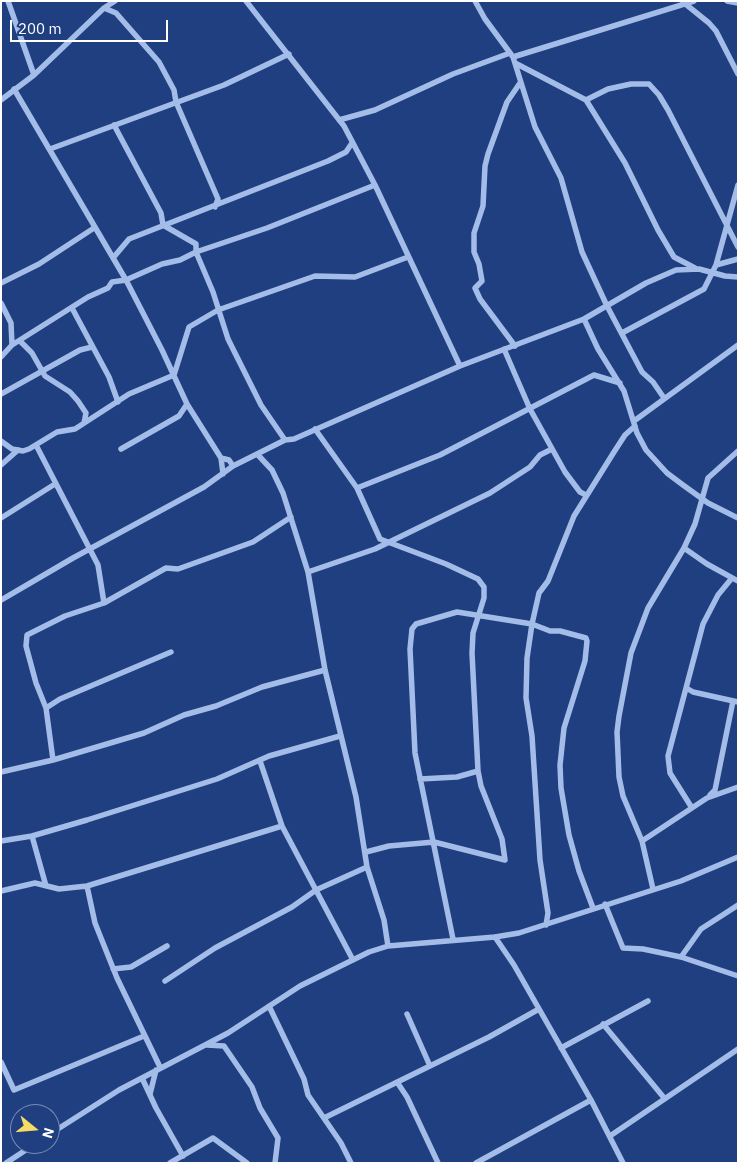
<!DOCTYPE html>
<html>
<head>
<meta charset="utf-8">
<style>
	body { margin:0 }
	#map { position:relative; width:739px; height:1164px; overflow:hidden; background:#1f3f80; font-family:"IBM Plex Sans",sans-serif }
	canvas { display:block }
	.frame { position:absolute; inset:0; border:2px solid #fff; pointer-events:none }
	.north { position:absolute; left:10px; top:1104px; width:50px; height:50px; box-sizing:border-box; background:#1f3f80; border:1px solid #798cb3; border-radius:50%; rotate:107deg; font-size:14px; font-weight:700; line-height:20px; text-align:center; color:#fff }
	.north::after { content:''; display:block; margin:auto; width:18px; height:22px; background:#f6db64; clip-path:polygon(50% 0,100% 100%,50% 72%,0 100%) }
	.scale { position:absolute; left:10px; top:20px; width:158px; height:22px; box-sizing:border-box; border:2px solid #fff; border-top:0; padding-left:6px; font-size:15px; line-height:18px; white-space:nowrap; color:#fff; -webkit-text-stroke:4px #1f3f80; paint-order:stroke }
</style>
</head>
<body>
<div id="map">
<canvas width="739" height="1164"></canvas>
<div class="frame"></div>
<div class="north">N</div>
<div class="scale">200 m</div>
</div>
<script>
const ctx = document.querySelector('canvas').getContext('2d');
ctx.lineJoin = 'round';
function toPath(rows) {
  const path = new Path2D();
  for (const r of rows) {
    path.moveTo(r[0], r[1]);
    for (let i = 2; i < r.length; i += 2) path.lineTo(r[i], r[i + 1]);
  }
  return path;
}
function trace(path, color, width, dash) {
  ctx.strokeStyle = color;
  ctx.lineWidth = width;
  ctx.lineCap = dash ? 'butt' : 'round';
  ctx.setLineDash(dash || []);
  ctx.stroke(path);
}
trace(toPath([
	[8,1,34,75],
	[246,1,344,126,375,185,460,366],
	[475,1,485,19,513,57,535,127,561,178,582,252,607,306,642,372,653,382,664,398],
	[727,1,738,3],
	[683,2,709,23,716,31,738,74],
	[104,8,116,13,159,62,174,90,176,102,218,199,215,207],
	[513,57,694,1],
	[515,63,586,100,625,163,658,230,674,257,695,268],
	[14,89,126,280,162,350,187,404,221,458,223,474],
	[1,100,34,75,104,8,115,1],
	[586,100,608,89,631,84,649,84,659,95,668,110,738,247],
	[339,120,375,110,453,74,510,53],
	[114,125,161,213,163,225,196,244,196,252,213,292,228,339,261,405,285,440],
	[50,149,224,85,289,54],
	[113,258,129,239,328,161,346,152,352,143],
	[716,265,738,259],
	[1,283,39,264,94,228],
	[1,303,11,323,12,345],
	[72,308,109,377,118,402],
	[584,319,598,349,624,391,637,433,646,450,667,473,683,485,708,503,738,518],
	[622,333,704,289,716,265,738,185],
	[20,341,32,353,45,376,70,392,78,401,86,413,84,423],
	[515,346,480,299,475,288,482,281,479,264,474,252,474,233,483,206,485,166,488,154,507,102,520,83],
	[504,349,530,409,565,472,580,492,586,495],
	[1,357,12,345,88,297,108,288,112,282,126,280,162,264,180,260,196,252,267,228,375,185],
	[1,394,80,350,92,347],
	[634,421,738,345],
	[315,429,357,488,380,539,446,564,478,579,484,587,484,598,473,633,472,653,478,771,481,786,502,839,505,860,434,842,389,846,366,852],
	[1,441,12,449,23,451,29,449,57,432,75,429,129,394,174,375,189,327,218,310,315,276,355,277,408,257],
	[36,445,98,565,104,603],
	[121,449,179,416,187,404],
	[258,455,272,470,283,493,308,572,325,670,356,797,367,867,384,920,388,946],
	[221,458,229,460,233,466],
	[1,465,18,450],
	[357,488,440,455,594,375,620,383],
	[1,518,55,484],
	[684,548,707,564,738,581],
	[308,572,375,549,490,493,530,467,540,455,552,449],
	[1,600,73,558,204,487,233,466,285,440,294,439,460,366,584,319,646,283,676,270,699,269,725,276,738,277],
	[688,689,693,692,738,702],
	[46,708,60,699,171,652],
	[53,760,46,708,36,683,26,646,27,635,65,616,104,603,166,568,178,569,253,542,291,517],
	[260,761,282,826,353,960],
	[1,772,53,760,144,733,184,715,216,706,262,687,325,670],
	[420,779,457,777,478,771],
	[710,795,715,790,733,701],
	[692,808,670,773,668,756,703,624,718,595,732,578],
	[32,836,46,886],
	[1,841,32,836,87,820,217,779,269,756,340,736],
	[642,841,707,798,738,787],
	[87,886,95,923,117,978,160,1067],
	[653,889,642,841,623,796,619,777,617,732,619,716,631,653,648,608,684,548,695,524,708,478,738,451],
	[1,891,35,883,59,889,87,886,282,826],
	[605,904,623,948,643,949,681,957,738,976],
	[593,908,579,871,569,835,561,788,560,765,564,728,585,661,587,641,586,638,560,631,550,631,532,624,539,593,548,581,574,516,614,452,625,435,635,426],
	[495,937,514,965,591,1100,623,1163],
	[453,939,415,753,410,649,412,629,416,624,457,612,532,624,527,658,526,698,532,736,540,860,548,913,546,925],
	[681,957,701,929,738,905],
	[113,969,131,967,167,946],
	[165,981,215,948,292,907,316,890,367,867],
	[269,1006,304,1079,308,1095,341,1143,351,1163],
	[407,1014,430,1066],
	[603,1024,665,1099],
	[207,1045,224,1046,252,1087,260,1108,278,1138,275,1163],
	[561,1048,648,1001],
	[1,1062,14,1090,144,1036],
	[142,1078,156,1108,183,1156],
	[397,1082,407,1097,438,1163],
	[150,1094,156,1070],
	[324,1118,489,1037,539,1009],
	[50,1134,119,1090,228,1033,300,986,369,952,388,946,495,937,519,933,681,881,738,857],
	[610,1136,738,1049],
	[6,1163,35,1144],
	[170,1163,213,1138,247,1163],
	[476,1163,591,1100]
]), '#a4bce8', 5.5);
</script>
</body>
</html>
